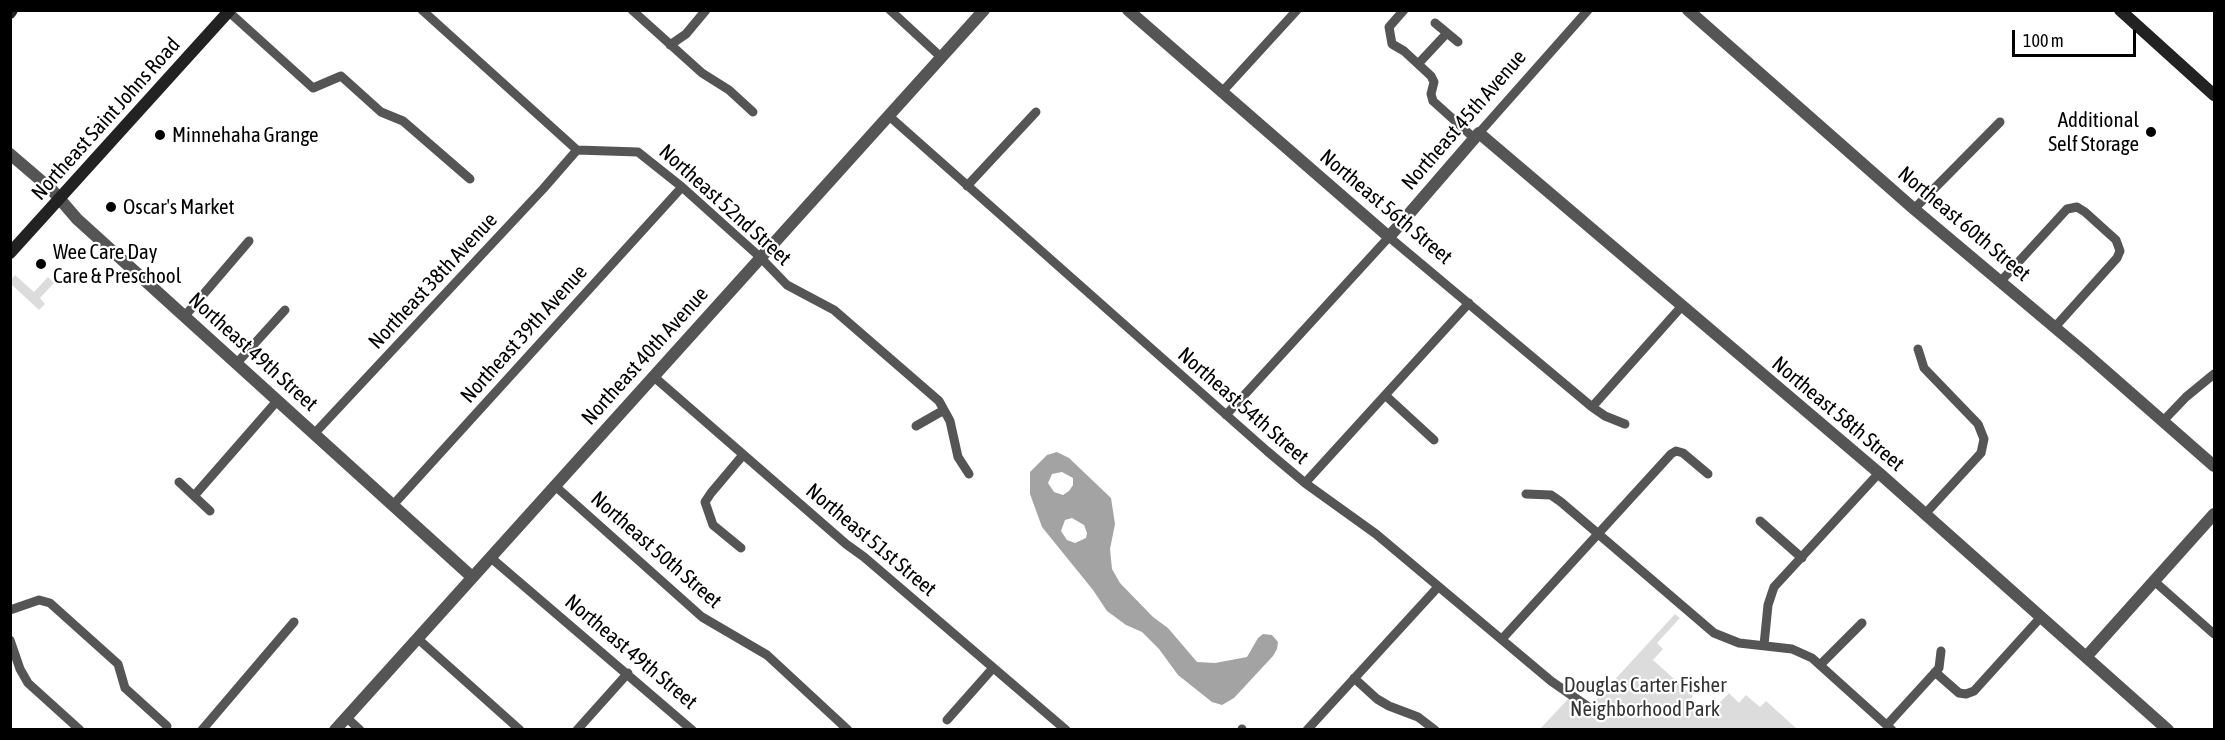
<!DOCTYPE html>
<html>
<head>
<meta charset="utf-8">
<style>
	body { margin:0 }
	#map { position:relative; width:2225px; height:740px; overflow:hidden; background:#fff; font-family:"Asap Condensed",sans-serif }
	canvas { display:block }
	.frame { position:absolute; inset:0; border:12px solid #000; pointer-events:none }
	.scale { position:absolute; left:2012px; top:30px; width:124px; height:27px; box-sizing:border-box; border:3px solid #000; border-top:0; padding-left:8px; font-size:18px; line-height:21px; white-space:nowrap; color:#000; -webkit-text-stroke:4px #fff; paint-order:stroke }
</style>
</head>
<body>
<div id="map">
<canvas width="2225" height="740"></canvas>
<div class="frame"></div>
<div class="scale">100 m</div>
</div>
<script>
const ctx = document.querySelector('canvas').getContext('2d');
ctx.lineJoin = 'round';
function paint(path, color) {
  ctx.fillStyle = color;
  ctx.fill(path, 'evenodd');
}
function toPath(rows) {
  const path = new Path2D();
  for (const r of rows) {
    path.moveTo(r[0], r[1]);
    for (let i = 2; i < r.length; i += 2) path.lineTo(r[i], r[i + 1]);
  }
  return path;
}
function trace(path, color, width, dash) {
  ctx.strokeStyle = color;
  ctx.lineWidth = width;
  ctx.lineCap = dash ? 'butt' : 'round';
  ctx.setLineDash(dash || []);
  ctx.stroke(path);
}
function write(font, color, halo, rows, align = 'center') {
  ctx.font = font + ' "Asap Condensed",sans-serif';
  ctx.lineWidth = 4.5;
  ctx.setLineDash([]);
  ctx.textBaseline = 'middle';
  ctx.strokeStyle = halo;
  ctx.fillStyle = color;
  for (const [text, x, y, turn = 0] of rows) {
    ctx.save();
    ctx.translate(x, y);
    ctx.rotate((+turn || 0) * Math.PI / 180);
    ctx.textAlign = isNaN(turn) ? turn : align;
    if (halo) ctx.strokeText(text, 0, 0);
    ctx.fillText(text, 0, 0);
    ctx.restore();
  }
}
paint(toPath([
	[15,275,34,292,48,277,54,283,40,298,45,304,39,310,11,284,11,280],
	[1675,614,1680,618,1657,643,1663,649,1653,660,1693,696,1689,701,1706,717,1729,693,1739,703,1746,695,1760,707,1766,701,1797,729,1539,730,1570,697,1586,711]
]), '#dcdcdc');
paint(toPath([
	[1057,452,1069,458,1111,498,1115,524,1110,549,1112,569,1120,583,1153,617,1168,628,1197,662,1215,663,1247,657,1258,638,1263,634,1272,635,1278,642,1277,649,1273,656,1234,698,1222,705,1212,702,1178,675,1159,649,1142,632,1126,625,1107,611,1093,590,1042,527,1030,494,1030,472,1047,455],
	[1062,472,1073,478,1073,485,1069,491,1063,495,1054,492,1048,483,1052,474],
	[1072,518,1084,525,1087,533,1086,538,1075,543,1067,540,1061,531,1065,520]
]), '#a3a3a3');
trace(toPath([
	[422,10,577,150,638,152,682,187,761,258,787,285,834,310,939,401,950,421,958,457,969,474],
	[632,10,702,73,729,90,753,112],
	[890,10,942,58],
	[1404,10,1389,27,1392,44,1404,51,1431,76,1434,82,1431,94,1433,101,1474,138],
	[229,12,313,88,341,76,381,112,403,121,470,179],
	[1435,23,1458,42],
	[670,45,686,34,706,10],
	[1418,64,1447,33],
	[1222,92,1297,10],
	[889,116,1267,451,1305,483,1376,534,1551,681,1587,706],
	[1479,133,1588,10],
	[967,186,1036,112],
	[1914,209,2000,122],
	[2001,281,2067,209,2077,207,2085,212,2116,240,2120,251,2117,258,2055,327],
	[184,317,249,241],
	[1918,349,1924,368,1978,424,1984,439,1981,453,1925,514],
	[236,364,285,310],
	[653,376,846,544,864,557,1066,730],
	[1385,395,1434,440],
	[1592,407,1682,306],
	[1226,415,1389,237,1592,407,1605,416,1625,424],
	[2164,420,2186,397,2214,374],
	[916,426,944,410],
	[314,434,543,189,577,150],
	[179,482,210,511],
	[1305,483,1469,303],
	[554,485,702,617,767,655,848,730],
	[1526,494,1551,495,1561,502,1714,633,1739,643,1792,649,1812,658,1892,730],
	[194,496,277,401],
	[393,505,682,187],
	[1760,521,1802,558],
	[741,548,713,525,705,502,711,493,743,455],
	[490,557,692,730],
	[2154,581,2214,634],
	[10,610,39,600,50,603,118,664,125,688,167,726],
	[417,638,520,730],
	[1502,639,1671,454,1676,451,1683,453,1708,474],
	[10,640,20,669,28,683,80,730],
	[1764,645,1768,605,1774,587,1879,473],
	[1821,664,1862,623],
	[1935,672,1959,693,1966,694,1974,691,2041,617],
	[1354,678,1377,699,1389,706,1418,717,1435,730],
	[346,717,360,730],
	[947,720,993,668],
	[1887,725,1939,668,1941,651],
	[1242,729,1242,730],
	[202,730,294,622],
	[577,730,628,673],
	[1307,730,1438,587]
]), '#555', 9);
trace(toPath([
	[1128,10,1389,237,1479,133,1879,473,2168,730],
	[1688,10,1914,209,2084,352,2214,466],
	[10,154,52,190,77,219,472,577],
	[2086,657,2214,514],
	[335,730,984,10]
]), '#555', 12);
trace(toPath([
	[2120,10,2214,95],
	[10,13,12,10],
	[10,253,230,10]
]), '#222', 12);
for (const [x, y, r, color] of [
	[2151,132,6,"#000"],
	[160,135,6,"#000"],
	[111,207,6,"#000"],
	[41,264,6,"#000"]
]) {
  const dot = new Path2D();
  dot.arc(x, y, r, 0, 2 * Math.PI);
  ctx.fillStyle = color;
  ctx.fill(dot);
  trace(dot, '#fff', 2);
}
write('21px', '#000', '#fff', [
	["Northeast Saint Johns Road",106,119,-48],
	["Northeast 45th Avenue",1464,120,-49],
	["Northeast 52nd Street",725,205,42],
	["Northeast 56th Street",1386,207,40],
	["Northeast 60th Street",1964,224,40],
	["Northeast 38th Avenue",433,281,-47],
	["Northeast 39th Avenue",524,334,-48],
	["Northeast 49th Street",253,352,42],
	["Northeast 40th Avenue",645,356,-48],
	["Northeast 54th Street",1243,406,41],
	["Northeast 58th Street",1838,414,40],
	["Northeast 51st Street",871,540,40],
	["Northeast 50th Street",656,550,41],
	["Northeast 49th Street",631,652,40]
]);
write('21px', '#000', '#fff', [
	["Additional",2139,120,"right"],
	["Self Storage",2139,144,"right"],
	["Minnehaha Grange",172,135],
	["Oscar's Market",123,207],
	["Wee Care Day",53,252],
	["Care & Preschool",53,276]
], 'left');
write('21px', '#333', '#fff', [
	["Douglas Carter Fisher",1645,685],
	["Neighborhood Park",1645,709]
]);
</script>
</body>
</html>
